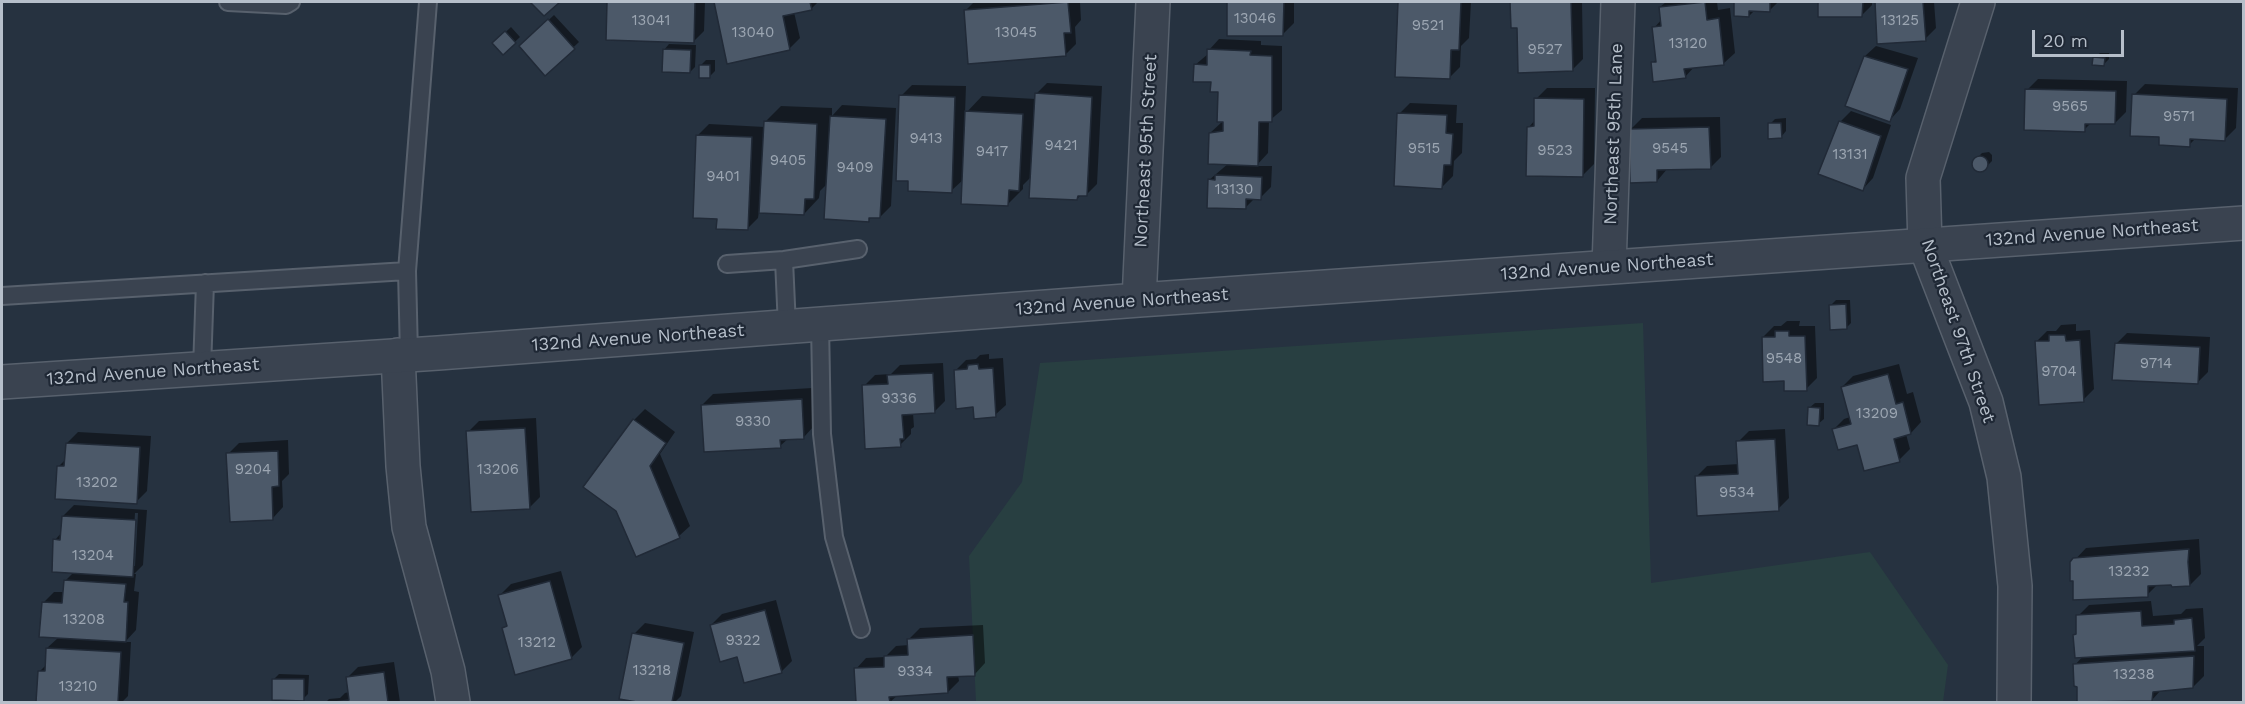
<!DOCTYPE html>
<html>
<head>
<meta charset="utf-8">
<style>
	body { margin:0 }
	#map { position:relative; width:2245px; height:704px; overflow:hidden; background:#263240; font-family:"Work Sans",sans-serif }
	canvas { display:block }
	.frame { position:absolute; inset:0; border:3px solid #b6bfca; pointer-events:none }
	.scale { position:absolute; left:2032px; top:30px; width:92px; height:27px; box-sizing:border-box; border:3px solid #b6bfca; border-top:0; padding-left:8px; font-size:18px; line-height:21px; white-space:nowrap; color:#b6bfca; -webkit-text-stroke:4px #1f2835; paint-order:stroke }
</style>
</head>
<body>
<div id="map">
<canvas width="2245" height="704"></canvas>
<div class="frame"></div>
<div class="scale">20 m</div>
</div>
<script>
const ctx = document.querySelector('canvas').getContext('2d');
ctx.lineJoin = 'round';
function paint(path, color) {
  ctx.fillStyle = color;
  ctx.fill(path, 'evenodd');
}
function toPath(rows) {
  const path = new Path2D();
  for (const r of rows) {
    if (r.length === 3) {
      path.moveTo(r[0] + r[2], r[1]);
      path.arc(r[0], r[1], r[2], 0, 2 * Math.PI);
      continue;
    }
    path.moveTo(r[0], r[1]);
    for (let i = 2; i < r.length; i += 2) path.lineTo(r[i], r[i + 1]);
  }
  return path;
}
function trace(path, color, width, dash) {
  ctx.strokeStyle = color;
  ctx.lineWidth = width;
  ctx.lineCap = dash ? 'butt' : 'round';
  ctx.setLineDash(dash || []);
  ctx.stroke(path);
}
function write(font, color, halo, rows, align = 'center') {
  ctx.font = font + ' "Work Sans",sans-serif';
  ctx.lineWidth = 4.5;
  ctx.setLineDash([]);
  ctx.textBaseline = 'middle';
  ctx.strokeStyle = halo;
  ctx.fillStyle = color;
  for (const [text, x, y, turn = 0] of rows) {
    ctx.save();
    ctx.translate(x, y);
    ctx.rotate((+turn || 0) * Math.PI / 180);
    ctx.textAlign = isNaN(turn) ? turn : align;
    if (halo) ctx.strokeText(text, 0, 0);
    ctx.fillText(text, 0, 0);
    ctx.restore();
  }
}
paint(toPath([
	[1643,323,1651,583,1870,552,1948,665,1943,702,976,702,969,556,1022,482,1040,363]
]), '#283f41');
paint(toPath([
	[609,2,705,2,704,31,693,42,608,39],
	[715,2,818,2,811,9,794,12,800,38,789,49,728,62],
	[974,2,1080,2,1081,20,1075,27,1076,44,1065,55,965,11],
	[1228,2,1294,2,1294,23,1283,34,1228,34],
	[1400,2,1471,2,1469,38,1461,46,1460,67,1449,78,1397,76],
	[1512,2,1582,2,1583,59,1572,70,1518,26,1513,26],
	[1666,2,1717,2,1718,10,1730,8,1735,53,1724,63,1695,66,1685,77,1653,63,1657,58,1654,28,1662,19,1660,7],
	[1736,2,1778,2,1769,11,1755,10,1749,16,1735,15],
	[1820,2,1872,2,1872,5,1861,16,1819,15],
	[1877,2,1934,2,1936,28,1925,39,1879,42],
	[554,15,579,42,545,74,521,46],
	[511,27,520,37,503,53,494,43],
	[1219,39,1261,41,1261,45,1282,46,1282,110,1269,121,1268,153,1256,166,1272,166,1271,187,1260,198,1255,198,1245,208,1209,180,1229,163,1210,133,1223,121,1219,90,1195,65,1208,54,1209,50],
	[669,44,696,45,695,67,690,72,664,50],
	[1876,46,1918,58,1900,109,1890,120,1865,56],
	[2100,53,2109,53,2109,59,2103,65,2094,58],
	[706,60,715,60,715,71,710,76,701,65],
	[2038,79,2127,81,2126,112,2115,123,2092,122,2084,130,2027,90],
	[1047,83,1102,86,1097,184,1086,195,1081,195,1077,199,1032,176,1023,185,1023,189,1007,205,964,179,951,191,901,96,912,85,966,86,965,114,982,96,1036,99,1036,94],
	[2145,84,2238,88,2236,128,2225,139,2196,138,2189,145,2160,136,2134,95],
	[1547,88,1595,88,1594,164,1583,175,1529,127,1535,120,1536,99],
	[1410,103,1457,105,1456,123,1463,123,1462,153,1454,161,1453,176,1442,187,1399,114],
	[842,105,896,108,891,206,880,217,872,216,869,220,828,183,820,191,819,198,804,214,759,211,758,218,747,229,718,217,698,135,709,124,765,127,765,122,781,106,832,108,832,116],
	[1851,111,1891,125,1873,178,1863,189,1840,122],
	[1720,117,1721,157,1710,168,1668,168,1657,181,1631,129,1642,118],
	[1786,118,1786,131,1781,137,1770,124,1775,119],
	[1989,152,1992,155,1992,161,1987,166,1978,170,1974,168,1973,163,1976,159,1982,153],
	[1836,300,1850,300,1851,323,1846,328,1830,306],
	[1787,321,1800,321,1799,326,1815,326,1817,378,1806,389,1786,380,1763,337,1774,326,1781,326],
	[2076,324,2076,331,2090,330,2094,389,2083,400,2036,342,2047,331,2056,331,2061,325],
	[2127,333,2210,337,2208,372,2197,383,2116,344],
	[989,354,989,359,1003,358,1006,405,995,415,955,371,966,360,976,359,980,355],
	[943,363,945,401,934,412,913,413,914,427,911,429,911,434,900,445,864,386,875,375,891,374,900,365],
	[1899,364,1907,394,1913,392,1921,422,1911,433,1906,434,1910,449,1899,460,1858,443,1833,430,1844,419,1850,417,1842,387,1853,376],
	[812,388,814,426,804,437,789,438,780,446,702,405,713,394],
	[1815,403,1824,403,1824,419,1818,424,1809,408],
	[645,409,675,432,660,454,690,526,679,536,636,555,634,420],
	[536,418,540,497,529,508,468,432,479,421],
	[1785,429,1789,498,1778,509,1696,477,1707,466,1739,464,1738,442,1749,431],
	[78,432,151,436,147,491,136,502,59,466,66,459,67,443],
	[288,440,289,474,282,481,283,507,273,518,228,454,239,443],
	[74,505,147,510,143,565,134,574,136,574,134,591,139,592,136,630,125,642,131,642,128,696,122,702,37,702,39,672,46,665,47,648,59,637,43,603,54,592,65,592,66,580,74,572,55,540,62,532,63,516],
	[135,513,138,513,135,566,132,566],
	[2199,539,2201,574,2190,585,2158,584,2147,595,2074,580,2072,563,2086,548],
	[561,571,582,647,571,658,504,628,508,624,500,595,511,584],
	[776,600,792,661,781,672,711,625,722,614],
	[2151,601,2153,616,2181,614,2186,609,2203,608,2205,638,2197,646,2204,646,2204,676,2193,687,2161,690,2152,700,2079,702,2075,665,2083,656,2078,632,2078,616,2089,605],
	[645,623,694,632,681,696,675,702,645,702,621,698,634,634],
	[983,625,985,663,975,674,958,675,959,681,948,692,898,695,890,702,857,702,856,669,866,658,885,657,896,646,909,645,909,639,920,628],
	[394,662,400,702,326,702,329,699,340,698,345,693,349,692,347,678,358,667],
	[279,674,309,675,308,694,300,702,311,702,273,702,277,698,274,679]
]), '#0007');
const building = toPath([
	[530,2,560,2,544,16,530,2],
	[607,2,695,2,694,43,606,40,607,2],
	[714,2,810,2,812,10,783,16,790,50,727,64,714,2],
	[1068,2,1071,33,1064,33,1066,56,968,64,964,10,1068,2],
	[1227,2,1284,2,1283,36,1227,36,1227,2],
	[1398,2,1461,2,1459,50,1451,50,1450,79,1395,77,1398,2],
	[1510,2,1571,2,1573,71,1518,73,1517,28,1511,28,1510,2],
	[1705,2,1707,20,1719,18,1724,65,1684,69,1686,78,1653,82,1651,62,1656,62,1652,27,1661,26,1659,7,1705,2],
	[1734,2,1770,2,1770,12,1749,11,1749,17,1734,16,1734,2],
	[1818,2,1863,2,1862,17,1818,17,1818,2],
	[1875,2,1923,2,1926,41,1877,44,1875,2],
	[548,19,575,49,545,76,519,46,548,19],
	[505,31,516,43,503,55,492,43,505,31],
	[663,49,691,50,690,73,662,72,663,49],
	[1207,49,1251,51,1250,55,1272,56,1272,122,1259,122,1258,166,1208,164,1209,133,1223,131,1223,122,1217,122,1218,92,1210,92,1211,82,1193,82,1194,64,1207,65,1207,49],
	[1864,56,1908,69,1890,122,1845,106,1864,56],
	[2093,57,2105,58,2104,66,2092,65,2093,57],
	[699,65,710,65,710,78,699,78,699,65],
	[2025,89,2116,91,2115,124,2085,124,2085,132,2024,130,2025,89],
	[1035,93,1092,97,1087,196,1078,196,1077,200,1029,198,1035,93],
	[2132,94,2227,99,2225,141,2190,139,2190,147,2159,145,2159,137,2130,136,2132,94],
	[899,95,955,97,952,193,908,191,908,181,896,181,899,95],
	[1534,98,1584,99,1583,177,1526,176,1527,127,1534,126,1534,98],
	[965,111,1023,114,1019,191,1009,190,1008,206,961,204,965,111],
	[1397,113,1447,115,1446,133,1453,134,1451,165,1444,165,1442,189,1394,186,1397,113],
	[830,116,886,119,880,218,869,218,869,222,824,219,830,116],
	[764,121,817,124,814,199,805,199,804,215,759,213,764,121],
	[1839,121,1881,136,1863,191,1818,174,1839,121],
	[1768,123,1781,123,1782,138,1768,139,1768,123],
	[1709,127,1711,169,1657,170,1657,182,1630,183,1629,129,1709,127],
	[696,135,752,137,748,230,716,229,717,219,693,218,696,135],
	[1980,164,8],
	[1215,175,1262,177,1261,200,1246,199,1246,209,1207,208,1208,179,1215,180,1215,175],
	[1846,304,1847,329,1830,330,1829,305,1846,304],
	[1775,331,1789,331,1789,336,1805,336,1807,391,1784,391,1784,381,1763,382,1762,337,1775,337,1775,331],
	[2049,335,2065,335,2066,341,2080,340,2084,402,2039,405,2035,341,2049,341,2049,335],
	[2115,343,2200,347,2198,384,2112,380,2115,343],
	[978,364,979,369,993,368,996,417,974,419,973,407,956,409,954,370,967,369,968,365,978,364],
	[933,373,935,413,902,415,904,439,900,439,901,447,865,449,862,385,888,384,887,375,933,373],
	[1888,374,1896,404,1903,402,1911,434,1894,439,1900,462,1864,471,1857,445,1838,450,1832,429,1851,424,1841,387,1888,374],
	[802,399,804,439,780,440,781,448,704,452,701,405,802,399],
	[1808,407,1820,408,1819,426,1807,425,1808,407],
	[633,419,666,443,650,466,680,538,636,557,616,511,583,487,633,419],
	[525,428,530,509,471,512,466,431,525,428],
	[1775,439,1779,511,1697,516,1695,476,1738,474,1736,441,1775,439],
	[66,443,140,447,137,504,55,499,57,466,64,466,66,443],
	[278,451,279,486,272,487,273,520,230,522,226,453,278,451],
	[62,516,136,520,133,577,52,572,53,539,60,540,62,516],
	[2189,549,2188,562,2190,586,2172,587,2171,585,2148,586,2148,597,2073,600,2073,581,2070,581,2070,562,2073,558,2189,549],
	[64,580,126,584,124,602,128,602,126,642,39,637,42,602,62,603,64,580],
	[550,581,572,659,515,675,502,628,507,626,498,595,550,581],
	[765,610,782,673,744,683,737,657,720,662,710,625,765,610],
	[2141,611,2142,626,2174,624,2174,620,2192,618,2195,651,2075,658,2073,635,2076,634,2076,615,2141,611],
	[632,633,684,643,672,702,637,702,619,699,632,633],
	[973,635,975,676,947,677,948,693,889,697,890,702,856,702,854,668,884,667,884,656,908,655,907,639,973,635],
	[46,648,121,652,118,702,36,702,38,671,45,671,46,648],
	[2194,656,2193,688,2153,692,2152,701,2077,702,2077,687,2074,686,2073,664,2194,656],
	[384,672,388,702,335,702,349,700,346,677,384,672],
	[272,679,304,679,304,701,272,700,272,679]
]);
paint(building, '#4c5969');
trace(building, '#212a37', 1.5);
const service = toPath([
	[228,2,286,5,291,2],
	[784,260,787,327],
	[727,264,784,260,858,249],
	[407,271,428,2],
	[2,296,407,271,409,355],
	[820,324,822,434,834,537,861,629],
	[202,369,205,283]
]);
const minor = toPath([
	[1978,2,1923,178,1925,245,1986,402,2004,477,2015,586,2014,702],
	[1609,267,1618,2],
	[398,355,403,466,409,527,448,671,453,702]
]);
const tertiary = toPath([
	[1139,300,1153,2],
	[2,382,438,353,1139,300,2244,223]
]);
trace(service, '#58616d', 20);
trace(minor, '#58616d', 36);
trace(tertiary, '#58616d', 36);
trace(service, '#3a4350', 16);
trace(minor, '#3a4350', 33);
trace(tertiary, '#3a4350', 33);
write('15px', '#9ca6b2', null, [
	["13046",1255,19],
	["13041",651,21],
	["13125",1900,21],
	["9521",1428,26],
	["13040",753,33],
	["13045",1016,33],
	["13120",1688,44],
	["9527",1545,50],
	["9565",2070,107],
	["9571",2179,117],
	["9413",926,139],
	["9421",1061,146],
	["9515",1424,149],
	["9545",1670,149],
	["9523",1555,151],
	["9417",992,152],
	["13131",1850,155],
	["9405",788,161],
	["9409",855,168],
	["9401",723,177],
	["13130",1234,190],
	["9548",1784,359],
	["9714",2156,364],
	["9704",2059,372],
	["9336",899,399],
	["13209",1877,414],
	["9330",753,422],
	["9204",253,470],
	["13206",498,470],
	["13202",97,483],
	["9534",1737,493],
	["13204",93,556],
	["13232",2129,572],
	["13208",84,620],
	["9322",743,641],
	["13212",537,643],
	["13218",652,671],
	["9334",915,672],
	["13238",2134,675],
	["13210",78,687]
]);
write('18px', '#b6bfca', '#1f2835', [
	["Northeast 95th Lane",1614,134,-88],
	["Northeast 95th Street",1146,151,-87],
	["132nd Avenue Northeast",2092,233,-4],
	["132nd Avenue Northeast",1607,267,-4],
	["132nd Avenue Northeast",1122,302,-4],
	["Northeast 97th Street",1958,331,71],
	["132nd Avenue Northeast",638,338,-4],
	["132nd Avenue Northeast",153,372,-4]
]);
</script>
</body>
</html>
